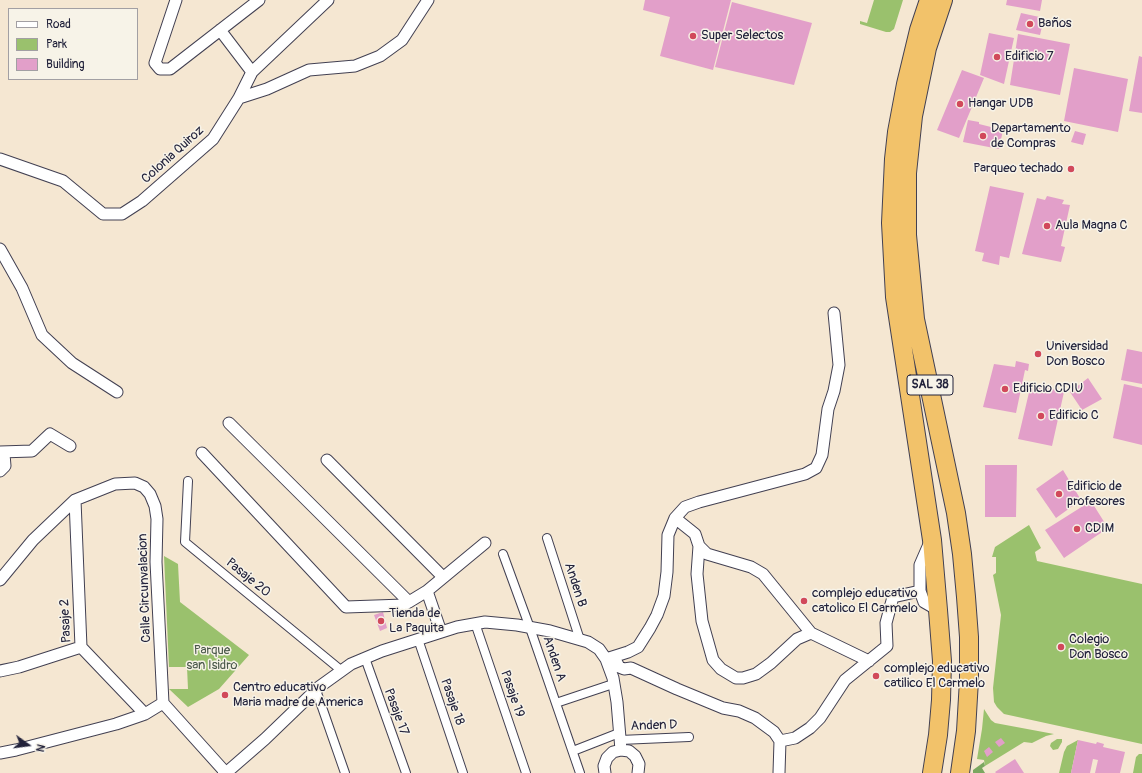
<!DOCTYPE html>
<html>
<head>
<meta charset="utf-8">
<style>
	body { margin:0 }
	#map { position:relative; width:1142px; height:773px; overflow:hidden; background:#f5e7d2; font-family:Pangolin,sans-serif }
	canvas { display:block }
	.legend { position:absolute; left:8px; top:8px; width:130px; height:72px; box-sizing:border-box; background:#f7f3e8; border:1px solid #a29fa3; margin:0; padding:5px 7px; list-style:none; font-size:12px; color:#22223b }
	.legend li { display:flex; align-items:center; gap:8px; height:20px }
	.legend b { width:20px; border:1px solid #a29fa3 }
	.north { position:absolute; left:8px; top:725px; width:40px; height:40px; -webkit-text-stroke:3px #f7f3e8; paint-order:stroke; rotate:104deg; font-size:11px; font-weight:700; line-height:16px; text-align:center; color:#22223b }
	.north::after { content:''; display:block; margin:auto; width:14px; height:18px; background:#22223b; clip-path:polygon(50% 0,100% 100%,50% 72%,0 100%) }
</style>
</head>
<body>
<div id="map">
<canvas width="1142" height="773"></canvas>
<ul class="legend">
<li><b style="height:5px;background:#fff"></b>Road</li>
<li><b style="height:11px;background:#9ac16d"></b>Park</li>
<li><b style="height:11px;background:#e29fc9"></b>Building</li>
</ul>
<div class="north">N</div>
</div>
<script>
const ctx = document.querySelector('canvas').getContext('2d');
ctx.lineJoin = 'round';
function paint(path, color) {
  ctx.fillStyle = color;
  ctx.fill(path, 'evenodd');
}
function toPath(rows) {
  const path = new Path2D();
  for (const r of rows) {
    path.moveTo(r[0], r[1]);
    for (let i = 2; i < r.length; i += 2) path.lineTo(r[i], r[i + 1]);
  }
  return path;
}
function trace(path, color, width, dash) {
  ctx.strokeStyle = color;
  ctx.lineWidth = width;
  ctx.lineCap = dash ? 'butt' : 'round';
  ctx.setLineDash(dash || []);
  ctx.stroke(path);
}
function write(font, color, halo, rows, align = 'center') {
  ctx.font = font + ' Pangolin,sans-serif';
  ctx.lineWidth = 3;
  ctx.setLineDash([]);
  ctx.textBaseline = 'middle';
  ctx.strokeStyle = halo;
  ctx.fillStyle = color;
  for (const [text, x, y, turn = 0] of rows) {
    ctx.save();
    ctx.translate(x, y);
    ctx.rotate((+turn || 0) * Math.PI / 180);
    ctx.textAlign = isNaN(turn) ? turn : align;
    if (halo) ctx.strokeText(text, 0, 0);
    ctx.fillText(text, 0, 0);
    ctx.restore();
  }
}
paint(toPath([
	[874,0,903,0,894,29,890,32,886,32,860,24,860,21,867,23],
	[1029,525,1041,548,1035,552,1037,561,1142,584,1142,744,1004,714,997,707,994,702,993,688,1001,615,993,575,996,573,996,557,992,557,995,547],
	[164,556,178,564,180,602,249,655,219,689,188,707,169,689,188,689,187,667,169,667],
	[984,709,991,720,995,723,1054,734,1046,736,1032,743,1024,742,985,766,984,760,977,759,982,729],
	[1057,739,1062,739,1062,742,1058,749,1053,750,1050,746,1051,743],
	[1078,740,1071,773,1059,773,1064,752,1067,746],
	[1139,754,1142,754,1142,773,1133,773,1136,757]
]), '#9ac16d');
paint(toPath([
	[984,762,985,766,982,768,985,773,973,773,973,770]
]), '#7ba760');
paint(toPath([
	[645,0,731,0,713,70,660,56,670,17,643,10],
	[1007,0,1042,0,1040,11,1006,5],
	[732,2,812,23,794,85,715,67],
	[1021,13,1044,18,1040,35,1016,30],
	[989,33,1014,38,1004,84,980,75],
	[1018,34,1070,44,1060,95,1010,85],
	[1139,56,1142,57,1142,113,1129,111],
	[1074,68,1128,79,1118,132,1064,121],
	[962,70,984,78,959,138,937,130],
	[968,120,979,122,979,124,1003,130,999,149,963,142],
	[1075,131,1086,134,1083,145,1071,142],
	[990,186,1024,193,1009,258,1000,256,999,265,982,261,984,253,975,251],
	[1047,196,1064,200,1062,204,1070,205,1061,246,1065,247,1061,262,1022,254,1037,198,1045,200],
	[1127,349,1142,352,1142,384,1121,380],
	[1016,361,1029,364,1028,371,1025,370,1016,413,983,407,994,364,1015,367],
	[1088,378,1102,399,1082,410,1070,392],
	[1031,384,1064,392,1052,446,1018,439],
	[1124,384,1142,388,1142,445,1113,438],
	[985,465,1017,465,1016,517,985,517],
	[1063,470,1081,500,1056,518,1036,489],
	[1091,501,1108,528,1064,558,1045,530],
	[383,612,387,628,380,631,374,615],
	[1001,738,1005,743,999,747,995,742],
	[1078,740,1096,744,1097,742,1104,744,1103,747,1125,752,1120,773,1095,773,1098,760,1093,759,1090,773,1071,773],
	[989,747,993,752,987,757,984,751],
	[1015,759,1024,773,996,773,995,772]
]), '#e29fc9');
const pedestrian = toPath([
	[188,481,185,542,342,671],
	[547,538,580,640],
	[503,554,530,628,580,773],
	[475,623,526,773],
	[418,639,463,773],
	[365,658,406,773],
	[316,690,345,773],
	[556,703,613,684],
	[620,740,689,737],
	[573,751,619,733]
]);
const minor = toPath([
	[176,0,155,63,160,69,170,69,259,0],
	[220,30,252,72],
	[239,98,252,72,328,0],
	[0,159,63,181,103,214,122,214,142,201,213,139,239,98,267,89,309,70,355,66,380,56,402,40,428,0],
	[0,249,22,288,42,335,72,363,117,392],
	[229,423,409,602],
	[0,452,32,451,50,434,70,446],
	[0,453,4,454,5,466,0,471],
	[202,453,346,607,404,605,427,591,485,543],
	[327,460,443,577],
	[75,500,81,647,145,714],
	[675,518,695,534,699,546,707,554,751,567,763,574,811,633,869,661],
	[930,542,920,565,920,591,924,602,938,610],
	[699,546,697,574,702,621,713,660,721,669,736,678,743,678,756,674,771,663,797,639,811,633],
	[0,580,33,540,75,500,115,484,135,483,144,487,150,494,155,506,157,519,156,562,163,703],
	[427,591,441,632],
	[614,657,619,667,624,669,631,668,677,689,723,708,739,711,755,718,774,732,780,741,779,773],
	[606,659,628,652,638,647,650,628,657,615,664,596,667,572,668,535,675,518,685,507,699,502,805,474,816,468,822,455,828,409,834,391,839,365,834,313],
	[0,671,19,667,81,647],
	[163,703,226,773,265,739,319,687,351,664,382,651,457,627,485,622,517,625,550,631,588,642,599,649,606,659,613,678,617,702,621,750],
	[780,741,795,738,810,728,820,718,845,680,887,646,886,623,893,597,920,591],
	[0,753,16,750,116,724,145,714,163,703],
	[605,773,604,766,607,758,613,752,621,750,629,751,635,756,639,764,638,773]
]);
const tertiary = toPath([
	[225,773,227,773]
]);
const trunk = toPath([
	[929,0,919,30,906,84,897,132,894,159,891,223,895,297,932,540,938,610,942,661,941,700,938,735,932,773],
	[943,0,927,48,913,116,907,173,907,235,915,319,956,513,962,554,966,597,969,637,969,680,966,731,960,773]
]);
trace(pedestrian, '#424052', 10);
trace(minor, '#424052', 13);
trace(tertiary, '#424052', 16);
trace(trunk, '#424052', 20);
trace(pedestrian, '#fff', 8);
trace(minor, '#fff', 11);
trace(tertiary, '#fff', 14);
trace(trunk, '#f2c26a', 18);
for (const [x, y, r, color] of [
	[1030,24,4,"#d1495b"],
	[693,36,4,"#d1495b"],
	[997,57,4,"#d1495b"],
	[960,104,4,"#d1495b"],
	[983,136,4,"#d1495b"],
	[1071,169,4,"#d1495b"],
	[1047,226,4,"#d1495b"],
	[1038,354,4,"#d1495b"],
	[1005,389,4,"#d1495b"],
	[1041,416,4,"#d1495b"],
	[1059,494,4,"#d1495b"],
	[1077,529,4,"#d1495b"],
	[804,601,4,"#d1495b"],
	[381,621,4,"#d1495b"],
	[1061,647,4,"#d1495b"],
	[876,676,4,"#d1495b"],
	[225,695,4,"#d1495b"]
]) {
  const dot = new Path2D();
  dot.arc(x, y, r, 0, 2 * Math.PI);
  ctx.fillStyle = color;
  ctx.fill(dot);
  trace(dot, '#f7f3e8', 1.5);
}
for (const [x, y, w] of [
	[930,385,46]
]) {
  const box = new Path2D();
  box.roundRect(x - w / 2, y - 10, w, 20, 3);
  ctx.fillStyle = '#f7f3e8';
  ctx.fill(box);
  trace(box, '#22223b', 1);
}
write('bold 12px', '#22223b', null, [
	["SAL 38",930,385]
]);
write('13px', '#22223b', '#f7f3e8', [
	["Baños",1038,24],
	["Super Selectos",701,36],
	["Edificio 7",1005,57],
	["Hangar UDB",968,104],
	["Departamento",991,129],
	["de Compras",991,144],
	["Parqueo techado",1063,169,"right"],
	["Aula Magna C",1055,226],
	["Universidad",1046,347],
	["Don Bosco",1046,362],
	["Edificio CDIU",1013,389],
	["Edificio C",1049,416],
	["Edificio de",1067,487],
	["profesores",1067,502],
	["CDIM",1085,529],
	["complejo educativo",812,594],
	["catolico El Carmelo",812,609],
	["Tienda de",389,614],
	["La Paquita",389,629],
	["Colegio",1069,640],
	["Don Bosco",1069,655],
	["complejo educativo",884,669],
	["catilico El Carmelo",884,684],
	["Centro educativo",233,688],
	["Maria madre de America",233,703]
], 'left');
write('13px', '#22223b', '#f7f3e8', [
	["Colonia Quiroz",173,155,-42],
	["Pasaje 20",248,578,39],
	["Anden B",575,585,72],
	["Calle Circunvalacion",145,588,-92],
	["Pasaje 2",66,621,-93],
	["Anden A",554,659,71],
	["Pasaje 19",512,694,71],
	["Pasaje 18",452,702,71],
	["Pasaje 17",396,712,70],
	["Anden D",654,726,-2]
]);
write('13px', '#4c5a4c', '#f7f3e8', [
	["Parque",212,651],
	["san Isidro",212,666]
]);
</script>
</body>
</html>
